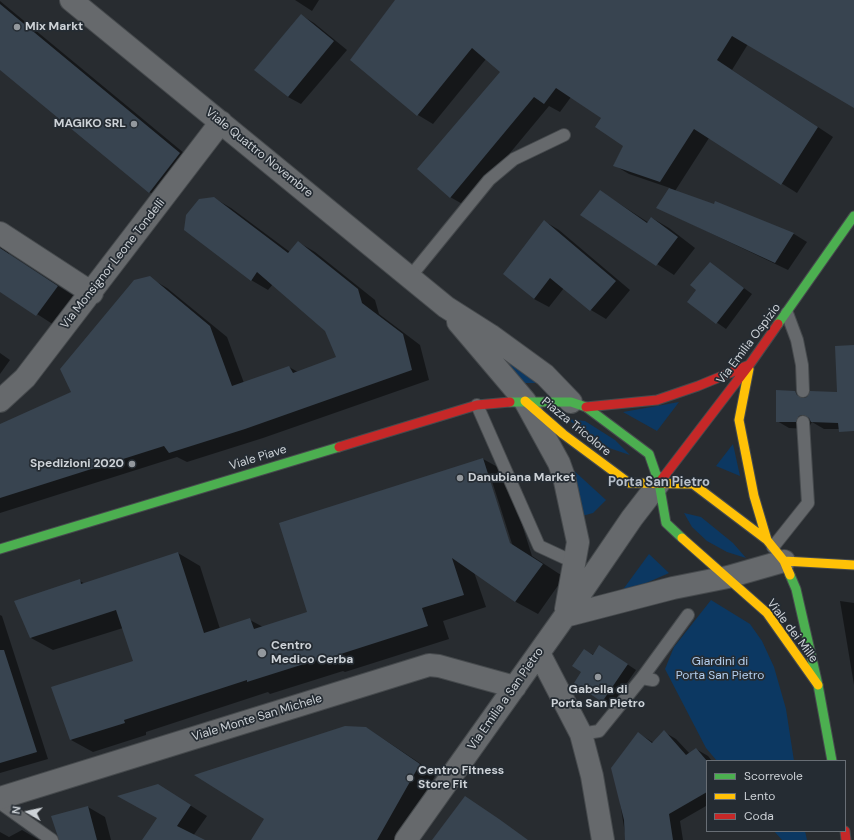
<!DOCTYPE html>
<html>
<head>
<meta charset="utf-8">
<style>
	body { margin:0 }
	#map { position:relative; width:854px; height:840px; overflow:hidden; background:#282c30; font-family:"DM Sans",sans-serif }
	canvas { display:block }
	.legend { position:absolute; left:706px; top:760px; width:140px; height:72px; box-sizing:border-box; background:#252c33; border:1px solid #686e75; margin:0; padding:5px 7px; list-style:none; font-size:12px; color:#cdd2d7 }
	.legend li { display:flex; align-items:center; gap:8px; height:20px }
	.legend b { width:20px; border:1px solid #686e75 }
	.north { position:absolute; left:8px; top:792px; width:40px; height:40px; -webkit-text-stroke:3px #252c33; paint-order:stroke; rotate:279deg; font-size:11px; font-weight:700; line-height:16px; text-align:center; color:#cdd2d7 }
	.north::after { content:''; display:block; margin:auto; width:14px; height:18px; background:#cdd2d7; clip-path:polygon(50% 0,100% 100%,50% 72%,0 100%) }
</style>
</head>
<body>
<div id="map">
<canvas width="854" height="840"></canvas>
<ul class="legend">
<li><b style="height:5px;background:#4caf50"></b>Scorrevole</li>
<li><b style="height:5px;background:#ffc107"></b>Lento</li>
<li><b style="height:5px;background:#c62828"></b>Coda</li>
</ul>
<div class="north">N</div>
</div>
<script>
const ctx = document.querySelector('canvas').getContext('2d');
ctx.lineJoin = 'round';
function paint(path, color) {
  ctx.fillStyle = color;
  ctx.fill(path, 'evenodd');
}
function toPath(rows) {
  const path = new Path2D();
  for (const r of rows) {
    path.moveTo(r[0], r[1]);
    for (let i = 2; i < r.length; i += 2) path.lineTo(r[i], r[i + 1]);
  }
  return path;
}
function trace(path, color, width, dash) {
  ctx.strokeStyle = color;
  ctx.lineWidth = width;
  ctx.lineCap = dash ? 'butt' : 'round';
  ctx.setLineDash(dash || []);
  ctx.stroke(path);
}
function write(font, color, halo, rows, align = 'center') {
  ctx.font = font + ' "DM Sans",sans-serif';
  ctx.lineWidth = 3.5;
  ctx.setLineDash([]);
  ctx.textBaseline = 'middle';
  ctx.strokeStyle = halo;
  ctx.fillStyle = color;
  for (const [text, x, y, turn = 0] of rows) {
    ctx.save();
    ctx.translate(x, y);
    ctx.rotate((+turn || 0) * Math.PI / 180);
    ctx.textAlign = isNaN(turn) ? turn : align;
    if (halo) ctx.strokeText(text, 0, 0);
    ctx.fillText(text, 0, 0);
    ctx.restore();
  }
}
paint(toPath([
	[491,341,539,383,517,383],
	[679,402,657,431,623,412],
	[567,419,585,421,615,440,630,455,609,448],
	[733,444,740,476,716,466],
	[571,468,606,500,593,513,582,516],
	[684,513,701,517,733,543,746,558,727,552,707,541,692,527],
	[649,554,669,573,619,595],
	[711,600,750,624,762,641,774,667,786,709,794,761,717,761,706,748,665,669,674,647],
	[774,831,805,831,807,840,782,840]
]), '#0c3862');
paint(toPath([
	[295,0,319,0,312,11],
	[397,0,854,0,854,107,748,44,732,70,833,137,797,193,709,138,675,191,715,205,716,202,794,234,807,242,788,270,658,208,670,188,629,174,614,165,624,145,602,118,571,97,560,112,549,106,466,206,450,197,502,72,486,59,433,124,418,115],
	[0,1,196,163,166,201,149,192,0,69],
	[301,15,314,23,347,50,301,104,288,97,255,69],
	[600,191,649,223,652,218,669,228,695,248,674,275,582,215],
	[214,198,231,208,290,252,298,242,315,252,375,300,379,314,420,345,429,380,263,438,187,462,177,457,0,513,0,425,72,392,150,278,167,288,227,337,244,383,289,367,298,372,338,357,326,331,273,284,268,290,251,280],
	[544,221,559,230,630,290,606,319,591,310,564,288,549,307,534,299,504,274],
	[0,243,5,247,10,255,74,296,54,325,0,290],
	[710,263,752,294,726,329,688,302,698,290],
	[854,346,854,429,824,429,812,422,808,429,789,428,777,421,795,392,807,398,838,393],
	[0,353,10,360,0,374],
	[483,459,505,471,532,556,564,577,538,614,516,602,474,572,486,607,443,621,449,639,345,672,343,671,270,694,268,692,146,732,146,735,93,752,71,740,134,661,123,628,53,650,31,638,80,581,85,584,178,553,200,566,220,629,250,620,263,627,309,613],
	[488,475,490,475,513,547,511,548],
	[840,601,854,603,854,685],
	[0,615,2,616,48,759,0,773],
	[600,646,636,670,611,706,602,701,584,650,594,655],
	[367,728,436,774,399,840,252,840],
	[664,732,676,739,690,754,696,749,708,756,712,761,707,761,707,811,706,806,680,821,683,840,626,840,620,802,638,733,654,743],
	[174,795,207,816,193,836,200,840,143,840],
	[88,807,105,817,111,840,61,840],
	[22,830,39,840,0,840,0,832,9,837]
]), '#0007');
paint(toPath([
	[395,0,854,0,854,108,732,36,717,60,818,127,781,185,694,129,660,182,613,166,623,146,595,127,601,118,556,88,544,104,534,97,450,198,417,169,500,72,472,48,417,116,350,60],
	[0,4,180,153,149,193,0,70],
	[301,14,334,41,288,97,254,70],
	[669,188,714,204,715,201,794,233,775,263,656,208],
	[600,190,647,223,651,217,678,237,656,266,580,215],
	[214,197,288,253,298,241,358,289,362,303,403,334,412,370,245,429,169,453,164,446,0,498,0,424,71,392,60,369,134,280,150,276,210,326,232,386,289,366,293,373,336,357,325,331,257,272,251,281,184,230,186,215,199,199],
	[544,220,616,281,590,311,550,278,534,299,503,274],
	[0,248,58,286,36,316,0,292],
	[710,262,744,288,716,324,687,302,696,290,690,285],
	[854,345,854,431,839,432,838,423,811,422,809,418,803,415,799,416,796,422,776,422,776,390,795,391,797,395,803,398,807,397,810,391,837,392,835,346],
	[483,458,510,543,543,564,515,602,452,558,464,595,422,608,428,626,322,660,323,658,247,682,247,680,124,720,125,723,70,740,51,687,133,661,116,610,30,638,14,601,80,579,81,584,178,552,204,633,250,618,254,629,307,612,279,523],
	[599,645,628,664,602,702,574,683,581,672,572,666,584,649,593,655],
	[0,650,4,650,37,752,0,763],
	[345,726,366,727,420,764,377,840,251,840,264,819,194,775],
	[664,730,686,755,696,748,707,761,707,792,669,814,673,840,625,840,624,820,611,768,638,732,652,743],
	[158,784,191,805,177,826,205,840,142,840,157,818,117,796],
	[465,796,499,819,528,840,432,840],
	[88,806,97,840,59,840,51,816]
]), '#384450');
const lane = toPath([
	[410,277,489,180,514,159,564,135],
	[787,313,797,340,802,365,803,391],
	[477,405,539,546,567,559,575,558],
	[773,547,808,503,803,422],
	[642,678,688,615],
	[581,734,599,731,642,678,653,680],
	[0,803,52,840]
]);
const street = toPath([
	[71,0,446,307,490,335,545,375,571,402],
	[0,233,92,293],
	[458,322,525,401,559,463,564,477,578,542,566,609],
	[0,401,25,378,221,122],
	[565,616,673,588,728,577,784,561],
	[539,653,581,734,592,776,603,840],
	[0,798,429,665,439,666,515,687],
	[406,840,565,616,632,518,659,483]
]);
const fast = toPath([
	[778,324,854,216],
	[510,402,571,402,586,407,649,454,659,483,666,523,682,538],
	[0,549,339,447],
	[790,575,796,589,818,685,832,761]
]);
const slow = toPath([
	[749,369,739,420,754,496,767,540],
	[525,401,563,434,629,483,693,484,767,540,784,561,790,575],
	[682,538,767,613,818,685],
	[784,561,854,565]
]);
const jam = toPath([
	[586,407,657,400,698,386,749,365],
	[339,447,477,405,510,402],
	[659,483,750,364,778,324],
	[845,831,846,840]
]);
trace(lane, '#464a4d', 14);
trace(street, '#464a4d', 24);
trace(fast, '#464a4d', 11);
trace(slow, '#464a4d', 11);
trace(jam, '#464a4d', 11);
trace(lane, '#66696c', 12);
trace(street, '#66696c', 22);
trace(fast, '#4caf50', 9);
trace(slow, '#ffc107', 9);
trace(jam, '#c62828', 9);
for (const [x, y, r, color] of [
	[17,27,4,"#93989d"],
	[134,124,4,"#93989d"],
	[132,464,4,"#93989d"],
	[460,478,4,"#93989d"],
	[262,653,5,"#93989d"],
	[598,677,4,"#93989d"],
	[410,778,4,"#93989d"]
]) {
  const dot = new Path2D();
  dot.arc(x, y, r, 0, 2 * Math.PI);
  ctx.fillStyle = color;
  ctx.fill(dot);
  trace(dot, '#252c33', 1.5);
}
write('bold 12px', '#cdd2d7', '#252c33', [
	["Mix Markt",25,27],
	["MAGIKO SRL",126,124,"right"],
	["Spedizioni 2020",124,464,"right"],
	["Danubiana Market",468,478],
	["Centro",271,646],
	["Medico Cerba",271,660],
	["Gabella di",598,690,"center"],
	["Porta San Pietro",598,704,"center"],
	["Centro Fitness",418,771],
	["Store Fit",418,785]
], 'left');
write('12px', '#cdd2d7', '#252c33', [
	["Viale Quattro Novembre",259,153,39],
	["Via Monsignor Leone Tondelli",113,264,-52],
	["Via Emilia Ospizio",749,344,-53],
	["Piazza Tricolore",576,427,39],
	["Viale Piave",258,458,-17],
	["Viale dei Mille",792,631,53],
	["Via Emilia a San Pietro",506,699,-55],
	["Viale Monte San Michele",257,718,-17]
]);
write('12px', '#b4cfef', '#252c33', [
	["Giardini di",720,662],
	["Porta San Pietro",720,676]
]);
write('bold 13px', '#b7bfc9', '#252c33', [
	["Porta San Pietro",659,483]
]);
</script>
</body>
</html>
